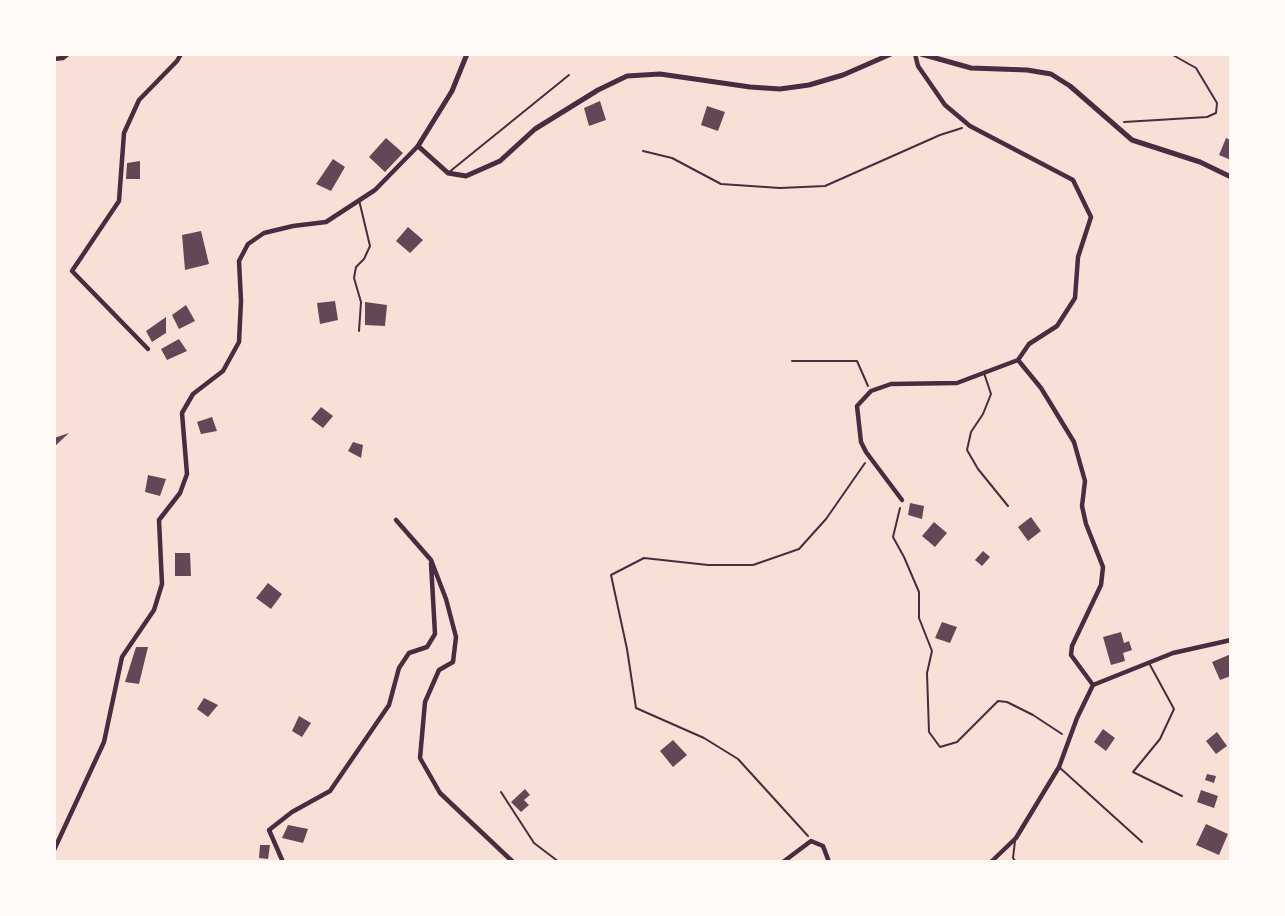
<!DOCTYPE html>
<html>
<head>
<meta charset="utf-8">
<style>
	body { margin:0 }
	#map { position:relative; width:1285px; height:916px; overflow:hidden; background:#f7e1d7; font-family:"Source Sans 3",sans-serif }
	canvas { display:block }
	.frame { position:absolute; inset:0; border:56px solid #fffaf5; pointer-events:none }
</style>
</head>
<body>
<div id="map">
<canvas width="1285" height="916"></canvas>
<div class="frame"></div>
</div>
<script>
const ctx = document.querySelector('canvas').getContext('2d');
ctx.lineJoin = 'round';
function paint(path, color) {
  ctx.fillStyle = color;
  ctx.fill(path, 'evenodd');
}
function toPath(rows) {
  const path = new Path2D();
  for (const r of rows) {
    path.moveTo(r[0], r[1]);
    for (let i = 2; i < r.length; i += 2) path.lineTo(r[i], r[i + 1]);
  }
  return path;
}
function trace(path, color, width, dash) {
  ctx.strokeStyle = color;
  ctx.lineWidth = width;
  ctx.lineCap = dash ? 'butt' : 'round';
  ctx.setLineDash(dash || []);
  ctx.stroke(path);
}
paint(toPath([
	[600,101,606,120,589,126,584,108],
	[707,106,725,112,718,131,701,125],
	[386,138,403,153,385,172,369,157],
	[1226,138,1231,140,1231,160,1219,155],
	[333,159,345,167,331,191,316,184],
	[140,161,140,179,126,179,127,163],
	[408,227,423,240,410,253,396,241],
	[201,231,209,264,185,270,182,235],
	[335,301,338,320,320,324,317,303],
	[365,302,387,305,385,326,365,325],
	[186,305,195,321,179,329,172,315],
	[166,317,166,333,152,342,146,331],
	[179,339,187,351,167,360,161,349],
	[321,407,333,416,323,428,311,419],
	[212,417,217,431,201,434,197,422],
	[69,433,54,447,54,438],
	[353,442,363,445,361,458,348,451],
	[148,475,166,479,160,496,145,492],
	[910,503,924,506,922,519,908,515],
	[1031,517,1041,531,1028,541,1018,527],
	[934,522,947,533,935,547,922,536],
	[983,551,990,557,982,566,975,560],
	[175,553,190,553,191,576,175,576],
	[268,583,282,594,271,609,256,598],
	[942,622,957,627,950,643,935,638],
	[1121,632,1124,643,1129,641,1132,650,1123,653,1125,661,1111,665,1103,637],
	[136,647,148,647,139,684,125,682],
	[1231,654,1231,676,1220,680,1212,662],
	[204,698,218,705,208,717,197,709],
	[299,716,311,723,302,737,292,731],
	[1103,729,1115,738,1106,751,1094,742],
	[1217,732,1227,746,1216,754,1206,741],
	[673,740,687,755,673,767,660,751],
	[1207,774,1216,776,1214,783,1205,780],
	[525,789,530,795,524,800,529,805,521,812,511,802],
	[1201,790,1218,796,1214,808,1197,802],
	[1206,824,1228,834,1219,855,1196,845],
	[288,825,308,829,303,843,282,838],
	[260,845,270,845,268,859,259,858]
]), '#644757');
trace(toPath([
	[1124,122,1207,117,1216,113,1217,103,1196,68,1171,54],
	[643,151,672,158,721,184,780,188,825,186,940,135,962,128],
	[792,361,857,361,868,386],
	[900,508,893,537,904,557,919,592,919,618,932,651,927,673,929,732,940,747,957,742,998,701,1007,702,1033,715,1062,734],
	[501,792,534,843,559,862],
	[808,836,738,759,704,738,636,708,627,649,611,575,644,558,708,565,753,565,799,549,826,519,865,463]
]), '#4a2c40', 2);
trace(toPath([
	[448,173,569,75],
	[359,331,361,302,354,278,356,267,364,259,370,246,359,200],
	[984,373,991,394,983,414,971,432,967,450,978,469,1008,506],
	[1149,663,1174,709,1160,739,1133,772,1182,796],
	[1059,767,1142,842],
	[1015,841,1013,858,1016,862]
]), '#4a2c40', 2);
trace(toPath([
	[915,54,918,66,945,105,970,126,1073,180,1091,217,1078,257,1075,298,1057,326,1029,344,1018,360,1041,388,1074,442,1085,481,1082,506,1086,524,1103,567,1101,585,1072,646,1071,655,1093,685],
	[54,59,63,58,68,54],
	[148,349,72,271,119,201,124,133,139,100,177,61,181,54],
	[902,500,866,452,861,442,857,406,871,391,891,384,957,383,1018,360],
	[396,520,431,560,446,599,456,637,453,662,439,670,425,702,420,758,440,793,513,862],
	[54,850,104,742,122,657,154,610,162,584,159,520,180,493,187,474,182,413,193,394,223,371,239,342,241,301,239,261,248,244,264,233,293,226,326,222,375,190,418,146],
	[283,862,269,830,292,812,330,791,389,705,399,668,409,653,427,647,435,634,431,563],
	[783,862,811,841,823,846,829,862],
	[991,862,1016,838,1059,767,1077,718,1093,685,1173,653,1231,640]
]), '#4a2c40', 4.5);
trace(toPath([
	[467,54,452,91,418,146,448,173,466,176,500,161,535,129,598,90,627,76,660,74,750,87,780,89,809,85,843,75,891,54],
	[921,54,971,68,1027,70,1051,74,1070,86,1132,140,1200,162,1231,177]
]), '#4a2c40', 5);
</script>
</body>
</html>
